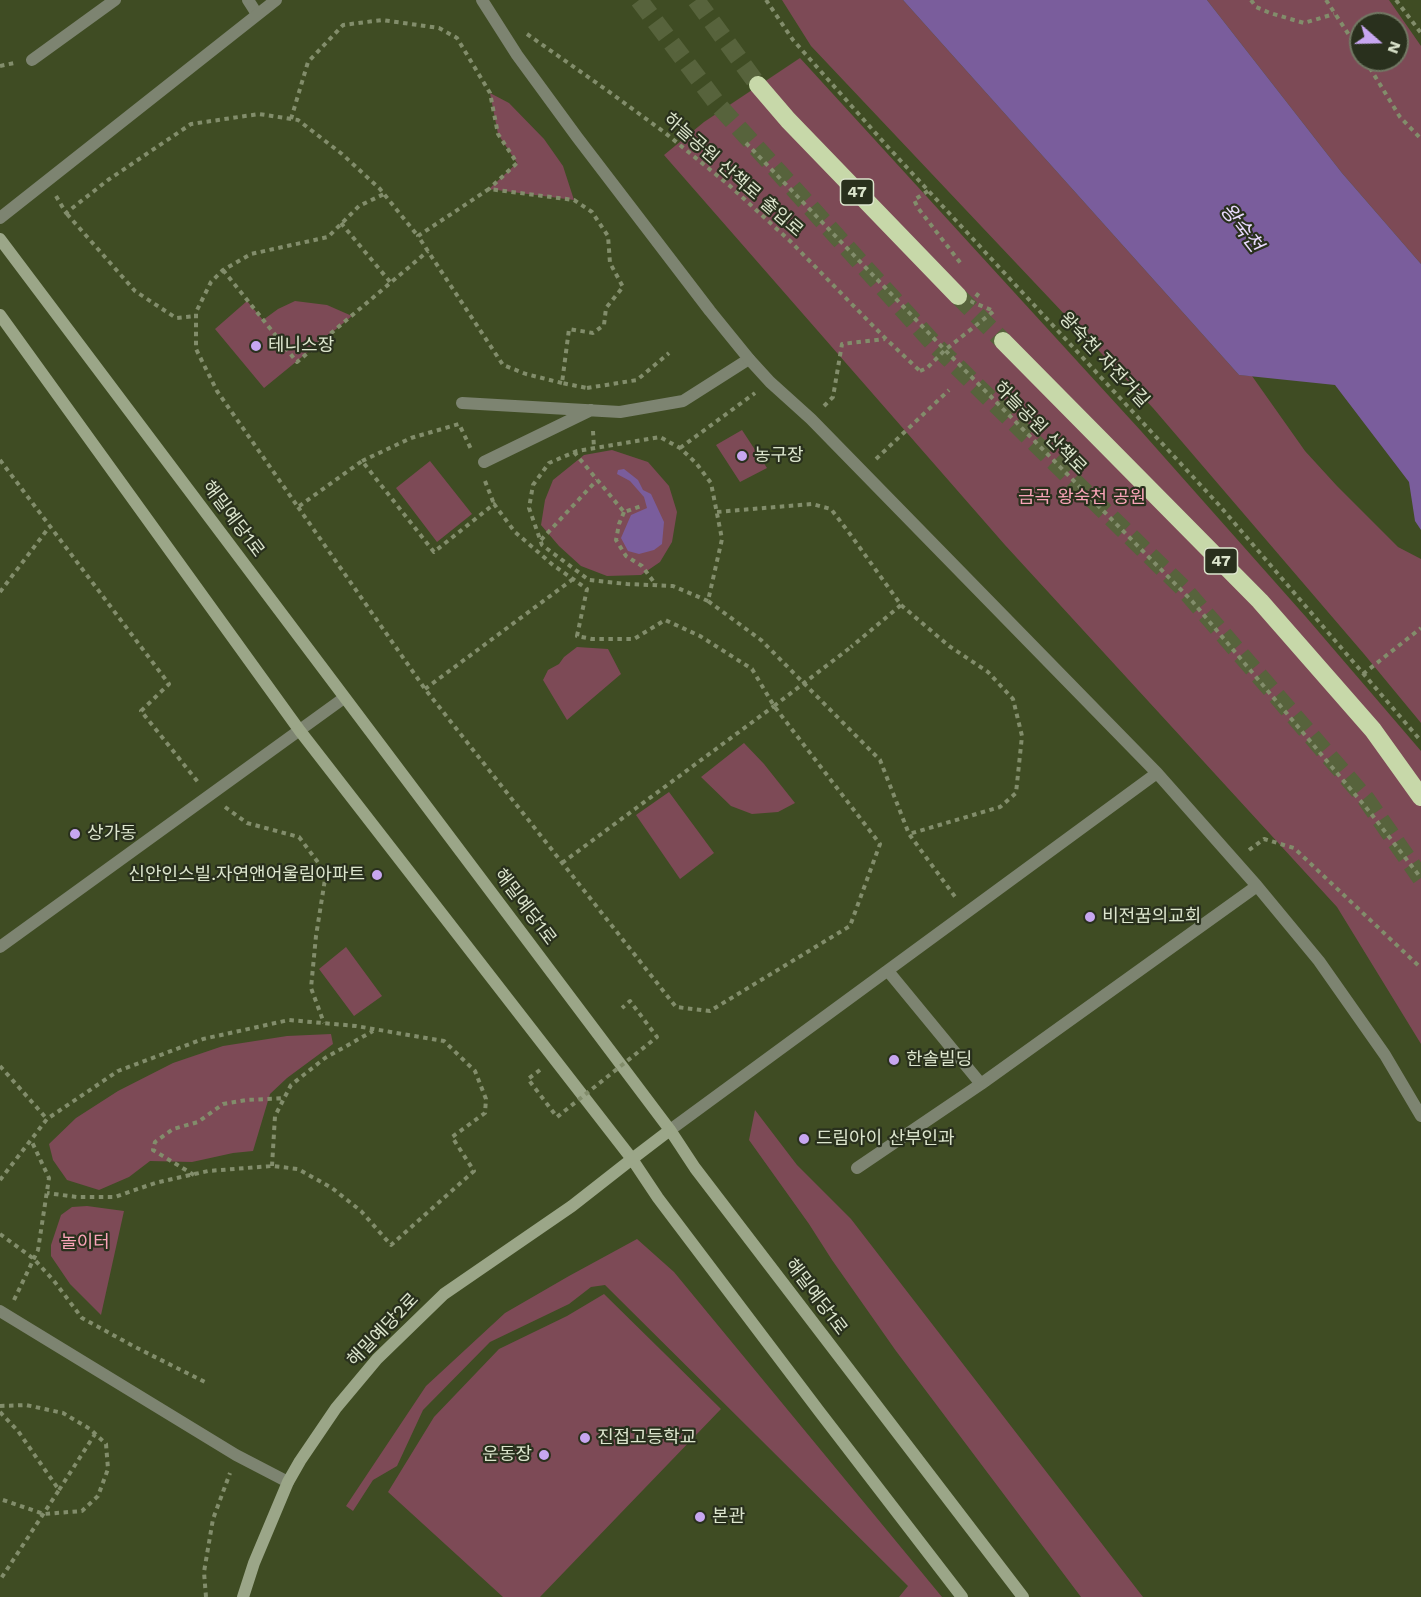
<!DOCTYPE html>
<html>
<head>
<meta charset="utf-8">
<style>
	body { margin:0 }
	#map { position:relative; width:1421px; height:1597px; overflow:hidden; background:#3f4c23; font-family:"Work Sans",sans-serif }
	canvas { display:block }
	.north { position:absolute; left:1349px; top:12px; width:60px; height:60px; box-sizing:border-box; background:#29301d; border:2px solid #717863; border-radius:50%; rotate:110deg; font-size:16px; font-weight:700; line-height:24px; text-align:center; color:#dce5cd }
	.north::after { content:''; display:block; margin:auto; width:21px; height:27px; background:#c7a6f0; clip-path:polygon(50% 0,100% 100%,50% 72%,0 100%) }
</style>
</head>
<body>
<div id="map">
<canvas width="1421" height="1597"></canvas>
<div class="north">N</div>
</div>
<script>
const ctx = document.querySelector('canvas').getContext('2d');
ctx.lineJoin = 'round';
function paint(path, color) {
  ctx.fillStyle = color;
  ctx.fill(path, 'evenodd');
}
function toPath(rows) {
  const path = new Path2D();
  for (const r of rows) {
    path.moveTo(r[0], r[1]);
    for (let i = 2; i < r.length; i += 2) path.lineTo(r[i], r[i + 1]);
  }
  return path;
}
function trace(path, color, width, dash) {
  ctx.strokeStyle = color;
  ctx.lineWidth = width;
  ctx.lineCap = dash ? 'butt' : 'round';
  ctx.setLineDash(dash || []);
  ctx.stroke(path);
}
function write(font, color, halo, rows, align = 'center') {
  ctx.font = font + ' "Work Sans","Noto Sans KR",sans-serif';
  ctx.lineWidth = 4.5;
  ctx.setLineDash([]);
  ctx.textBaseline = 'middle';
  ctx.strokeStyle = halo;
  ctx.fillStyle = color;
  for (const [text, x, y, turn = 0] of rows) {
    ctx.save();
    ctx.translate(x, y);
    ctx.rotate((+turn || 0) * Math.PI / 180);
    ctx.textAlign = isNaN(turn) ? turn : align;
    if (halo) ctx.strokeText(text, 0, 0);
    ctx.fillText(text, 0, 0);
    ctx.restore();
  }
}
paint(toPath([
	[782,0,903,0,1239,375,1252,376,1305,451,1337,486,1398,547,1421,559,1421,723,1364,654,1153,408,811,46],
	[1207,0,1389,0,1421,46,1421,264,1342,173],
	[1361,24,1397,24,1397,60,1361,60],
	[800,58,1141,431,1306,617,1421,751,1421,1044,1337,907,1005,545,664,155,704,122],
	[490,93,509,103,544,139,563,166,574,200,489,189,517,163,498,134],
	[247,301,263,320,278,309,295,301,327,305,352,316,264,388,215,329],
	[742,430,767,468,740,482,716,445],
	[612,450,648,462,669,486,677,512,672,542,660,562,641,575,607,576,581,566,559,546,541,525,545,500,553,480,584,455],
	[430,461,472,514,437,542,396,488],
	[577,647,608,649,621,674,567,720,543,680,548,670,559,664,564,657],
	[744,743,764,764,795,803,778,812,752,814,731,806,701,777],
	[669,792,714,853,680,879,636,815],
	[346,947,382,996,354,1016,319,969],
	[331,1034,333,1044,287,1078,270,1094,253,1151,233,1153,192,1162,150,1161,129,1177,99,1190,67,1180,53,1160,49,1144,76,1118,118,1091,173,1063,223,1046,287,1036],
	[755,1110,797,1165,851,1219,1143,1597,1081,1597,896,1351,832,1260,809,1224,749,1140],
	[87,1206,124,1211,101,1315,70,1284,51,1256,51,1245,61,1215,72,1207],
	[637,1239,674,1272,942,1597,899,1597,908,1586,605,1285,591,1287,569,1304,490,1342,423,1410,397,1466,373,1480,353,1511,346,1506,426,1386,505,1313,569,1276],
	[604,1294,721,1409,540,1597,503,1597,388,1492,434,1417,499,1349,567,1316]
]), '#7d4a56');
paint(toPath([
	[903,0,1207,0,1342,173,1421,264,1421,530,1415,521,1409,482,1335,385,1239,375],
	[624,469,638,480,643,490,651,494,664,522,662,544,654,550,639,554,628,551,621,538,631,515,647,508,644,497,630,481,617,474,618,470]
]), '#7a5d9c');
trace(toPath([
	[639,0,719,106,934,344,1183,588,1366,799,1421,878],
	[696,0,758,85],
	[958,296,1003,341]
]), '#57633c', 18, [18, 9]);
trace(toPath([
	[766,0,793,40,887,146,1219,505,1421,741],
	[1251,0,1256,7,1270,13,1304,23,1334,14],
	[1326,0,1361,53],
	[1396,0,1421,33],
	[527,34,608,91,664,132,730,186,790,241,886,339,920,371],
	[1365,60,1400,117,1421,139],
	[0,66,14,63],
	[291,119,308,62,343,25,382,20,439,28,457,38,490,93,498,134,517,163,489,189],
	[928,191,914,200,918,208,962,265],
	[56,196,66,213,108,180,191,124,259,114,298,120,342,154,380,189,418,236],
	[67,214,135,291,176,318,197,316],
	[341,223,391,283],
	[223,270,297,362,428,251],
	[562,383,526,374,503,365,418,236,489,189,574,200,592,212,608,236,610,263,623,287,606,308,604,325,593,333,569,329,562,383,587,388],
	[587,388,637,380,669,353],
	[824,406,833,397,842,344,885,339],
	[593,431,594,448],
	[680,448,755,393],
	[574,452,624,512,641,506],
	[876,459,949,390],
	[0,460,169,684,141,711,198,782],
	[362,461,411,438,459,424,471,449],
	[485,481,494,504],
	[298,507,425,689,676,1007,710,1011,850,926,880,844,774,706,752,669,700,636,665,620,634,639,592,639,577,636,587,589,553,565,515,532,494,504,434,552,362,461,298,507,217,391,196,349,196,312,211,282,223,270,251,254,328,237,359,206,384,194],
	[624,512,619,524,616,540,626,556,642,566,656,585],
	[717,512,812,504,831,509,850,534,901,605,851,647],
	[541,540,597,480],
	[0,592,50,526],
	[708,601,673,586,627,584,589,580,542,545,529,508,533,485,549,463,577,451,660,437,680,448,696,463,711,483,722,539,708,601,761,640,880,760,909,834,956,898],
	[901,605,949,646,988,672,1013,699,1022,736,1016,793,1000,807,909,834],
	[1363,674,1421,628],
	[425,689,573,579],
	[225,807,247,823,299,837,326,873,316,936,311,988,324,1023],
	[1249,850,1264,839,1294,848,1421,968],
	[562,863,774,706],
	[0,1066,47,1119],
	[272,1166,275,1116,291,1085,325,1058,373,1031],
	[194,1175,153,1150,155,1142,173,1129,198,1122,223,1104,247,1100,284,1098],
	[0,1180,47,1119,118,1071,203,1039,289,1020,356,1026,444,1041,475,1071,486,1099,485,1113,452,1137,474,1171,391,1245,361,1211,332,1188,298,1169,272,1166,208,1171,155,1183,115,1197,77,1197,47,1193],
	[0,1234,34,1259,54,1281,82,1318,135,1347,207,1383],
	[14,1300,38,1250,49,1178,31,1140],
	[0,1406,26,1405,63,1413,90,1429,106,1444,108,1469,98,1496,82,1511,44,1514,0,1499],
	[0,1412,18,1431,59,1490,0,1580],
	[59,1490,95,1434],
	[206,1597,204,1572,213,1519,230,1473]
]), '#828d6b', 4, [4.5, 4.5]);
trace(toPath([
	[248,0,257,14],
	[32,60,115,0],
	[462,403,620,412,683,401,749,359],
	[484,462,591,410],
	[0,947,344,698],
	[0,1311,236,1455,288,1482]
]), '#7d8471', 12);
trace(toPath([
	[482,0,517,55,577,137,710,311,749,359,770,382,811,419,1157,773,1257,886,1319,961,1385,1055,1421,1116],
	[0,218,276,0],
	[888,971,981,1084,1257,886],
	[670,1130,1157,773],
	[857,1168,981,1084]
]), '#7d8471', 12);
trace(toPath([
	[0,239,670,1130,695,1168,1023,1597],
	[0,315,300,731,632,1159,658,1198,819,1411,962,1597],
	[243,1597,254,1563,288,1482,300,1461,336,1408,377,1359,444,1294,572,1206,632,1159,670,1130]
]), '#9ba688', 12);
trace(toPath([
	[758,85,788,120,958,296],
	[1003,341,1260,601,1373,730,1421,797]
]), '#c7d8a9', 18);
trace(toPath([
	[746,143,945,350,1192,601,1369,811,1421,878],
	[920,371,927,368,945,350,994,311,972,302,981,290],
	[774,706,851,647],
	[540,1070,528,1079,557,1117,657,1037,630,1001,622,1008]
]), '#828d6b', 4, [4.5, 4.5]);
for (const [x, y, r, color] of [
	[256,346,6,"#c7a6f0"],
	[742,456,6,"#c7a6f0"],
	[75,834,6,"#c7a6f0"],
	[377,875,6,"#c7a6f0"],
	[1090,917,6,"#c7a6f0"],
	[894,1060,6,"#c7a6f0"],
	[804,1139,6,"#c7a6f0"],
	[585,1438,6,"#c7a6f0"],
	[544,1455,6,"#c7a6f0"],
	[700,1517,6,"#c7a6f0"]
]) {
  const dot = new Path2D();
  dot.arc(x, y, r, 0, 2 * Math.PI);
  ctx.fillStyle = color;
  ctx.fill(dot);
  trace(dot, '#29301d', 2);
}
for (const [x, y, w] of [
	[857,192,33],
	[1221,561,33]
]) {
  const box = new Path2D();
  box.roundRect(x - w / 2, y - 13, w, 26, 4.5);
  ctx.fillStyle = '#29301d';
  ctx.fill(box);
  trace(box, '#dce5cd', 1.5);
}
write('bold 16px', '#dce5cd', null, [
	["47",857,192],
	["47",1221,561]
]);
write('18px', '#dce5cd', '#29301d', [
	["하늘공원 산책로 출입로",733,175,41],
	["왕숙천 자전거길",1104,360,47],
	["하늘공원 산책로",1040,428,45],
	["해밀예당1로",233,519,53],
	["해밀예당1로",525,907,53],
	["해밀예당1로",816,1297,53],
	["해밀예당2로",383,1330,-46]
]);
write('18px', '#dce5cd', '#29301d', [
	["테니스장",268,346],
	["농구장",754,456],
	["상가동",87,834],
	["신안인스빌.자연앤어울림아파트",365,875,"right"],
	["비전꿈의교회",1102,917],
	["한솔빌딩",906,1060],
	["드림아이 산부인과",816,1139],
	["진접고등학교",597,1438],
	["운동장",532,1455,"right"],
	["본관",712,1517]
], 'left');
write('18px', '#f9a4b8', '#29301d', [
	["금곡 왕숙천 공원",1082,498],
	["놀이터",85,1243]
]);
write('italic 20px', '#e9dafe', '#29301d', [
	["왕숙천",1241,228,52]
]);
</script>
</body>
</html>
